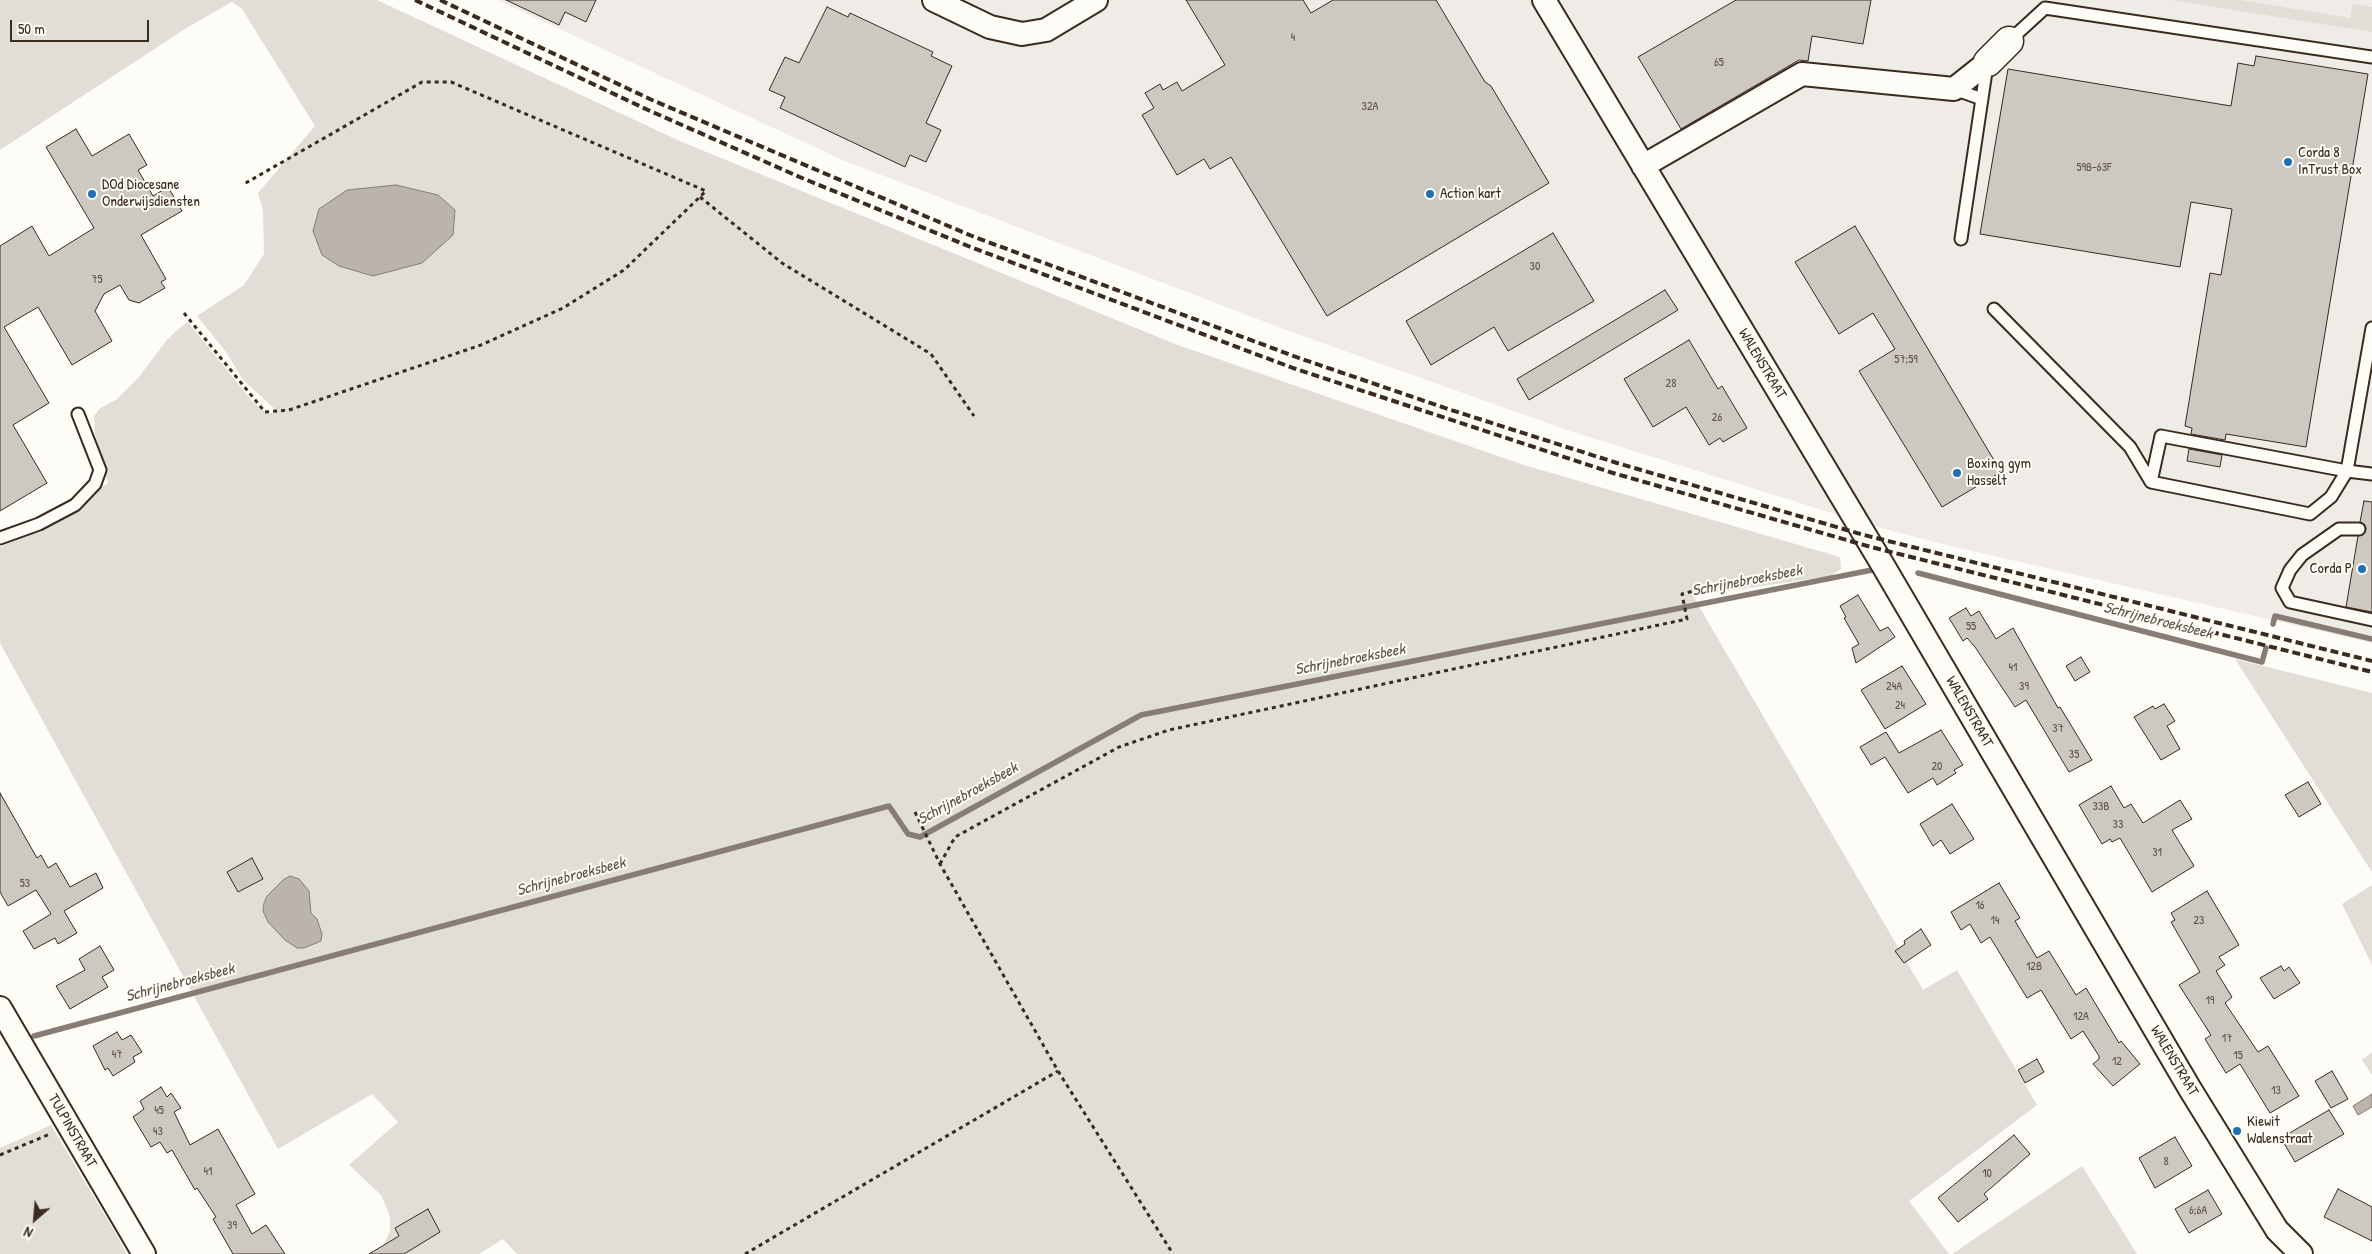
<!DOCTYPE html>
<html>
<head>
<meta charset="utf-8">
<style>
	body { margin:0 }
	#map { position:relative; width:2372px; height:1254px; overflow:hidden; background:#fdfcf7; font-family:"Patrick Hand",sans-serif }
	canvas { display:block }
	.north { position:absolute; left:10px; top:1194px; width:50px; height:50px; -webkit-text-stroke:4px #fdfcf7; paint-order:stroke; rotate:207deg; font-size:14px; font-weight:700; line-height:20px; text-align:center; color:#3b2a1e }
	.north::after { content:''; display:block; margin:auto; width:18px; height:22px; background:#3b2a1e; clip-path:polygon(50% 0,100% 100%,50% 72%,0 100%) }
	.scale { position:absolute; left:10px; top:20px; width:139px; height:22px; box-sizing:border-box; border:2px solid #3b2a1e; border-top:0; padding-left:6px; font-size:15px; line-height:18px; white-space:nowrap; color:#3b2a1e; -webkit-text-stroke:4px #fdfcf7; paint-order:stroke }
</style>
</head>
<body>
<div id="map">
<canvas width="2372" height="1254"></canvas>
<div class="north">N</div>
<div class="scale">50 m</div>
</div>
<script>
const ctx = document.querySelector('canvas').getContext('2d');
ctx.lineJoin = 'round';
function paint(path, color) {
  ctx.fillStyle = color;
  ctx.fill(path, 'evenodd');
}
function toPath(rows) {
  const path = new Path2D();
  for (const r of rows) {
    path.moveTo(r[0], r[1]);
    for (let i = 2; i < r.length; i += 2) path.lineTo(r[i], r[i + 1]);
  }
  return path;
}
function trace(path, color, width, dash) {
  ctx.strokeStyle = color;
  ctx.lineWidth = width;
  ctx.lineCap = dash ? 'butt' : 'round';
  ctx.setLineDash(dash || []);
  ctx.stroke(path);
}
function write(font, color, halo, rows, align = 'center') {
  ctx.font = font + ' "Patrick Hand",sans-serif';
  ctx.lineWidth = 4;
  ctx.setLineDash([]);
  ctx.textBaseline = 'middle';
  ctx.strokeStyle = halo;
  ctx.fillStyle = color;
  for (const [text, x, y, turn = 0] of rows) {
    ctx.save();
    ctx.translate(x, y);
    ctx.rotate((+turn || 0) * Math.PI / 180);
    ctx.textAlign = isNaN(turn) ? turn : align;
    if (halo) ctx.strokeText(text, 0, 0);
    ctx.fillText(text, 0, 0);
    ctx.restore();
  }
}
paint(toPath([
	[497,0,2372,0,2372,643,1946,545,1870,525,1567,430,1286,330,845,161]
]), '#efece7');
paint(toPath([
	[0,0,377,0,682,142,1175,344,1524,465,1840,557,1841,569,1830,576,1693,596,1923,990,1957,970,2037,1105,1909,1201,1949,1254,517,1254,503,1239,479,1254,386,1254,382,1248,390,1231,390,1216,381,1195,349,1165,398,1122,372,1094,278,1149,0,643,0,547,58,519,108,483,95,434,94,416,99,409,116,400,139,377,166,341,178,329,188,322,253,402,268,414,277,411,243,380,226,352,197,316,244,285,264,254,263,211,258,193,315,126,242,9,232,2,188,27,0,150],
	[2171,0,2240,0,2350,18,2353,4,2372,7,2372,32],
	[2235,659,2372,693,2372,872],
	[2372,885,2372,965,2342,904],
	[2372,1052,2372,1075,2362,1060],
	[51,1125,113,1229,127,1254,0,1254,0,1148],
	[2082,1166,2137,1254,1952,1254]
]), '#e1ded7');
const water = toPath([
	[396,185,438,195,455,210,453,235,422,263,373,276,339,266,322,255,313,231,319,209,347,190,396,185],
	[290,876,299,879,309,891,311,913,317,919,322,934,321,941,304,948,297,948,285,940,268,922,263,911,264,903,267,896,283,880,290,876],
	[2372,1094,2372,1107,2358,1115,2353,1106,2372,1094]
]);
paint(water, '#bbb4ad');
trace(water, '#887d74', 1);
trace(toPath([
	[1918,573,2262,662,2266,648],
	[2273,624,2275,616,2372,639],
	[34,1036,889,806,908,834,920,837,1141,715,1872,570]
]), '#887d74', 5.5);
const building = toPath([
	[506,0,596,0,586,22,565,12,559,25,506,0],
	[1186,0,1303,0,1311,13,1333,0,1436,0,1485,82,1491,86,1549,183,1327,316,1231,157,1210,169,1204,159,1177,175,1142,115,1154,108,1145,93,1160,84,1163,90,1177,82,1182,91,1225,65,1186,0],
	[1736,0,1871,0,1863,44,1812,36,1808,61,1799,60,1681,129,1638,57,1736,0],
	[827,7,848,17,850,13,933,52,931,56,952,66,926,123,941,130,926,162,910,155,905,167,780,108,785,97,769,90,785,57,799,63,827,7],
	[2256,56,2368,74,2306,447,2226,434,2225,440,2191,434,2192,428,2185,426,2210,273,2221,275,2232,209,2191,202,2180,267,1980,234,2008,69,2231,106,2238,63,2254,66,2256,56],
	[76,129,92,156,129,134,147,165,138,170,153,196,168,187,182,211,141,235,166,279,161,282,165,288,139,303,129,300,120,285,104,294,95,311,112,341,72,365,38,307,4,327,49,403,13,425,47,483,0,511,0,246,32,226,49,256,94,228,46,147,76,129],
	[1855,226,2001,472,1942,507,1859,371,1895,349,1873,313,1839,334,1795,262,1855,226],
	[1553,233,1594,301,1508,351,1494,327,1431,365,1406,321,1553,233],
	[1665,290,1678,310,1529,400,1517,379,1665,290],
	[1689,340,1718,389,1722,386,1747,428,1723,442,1720,438,1709,445,1686,407,1653,427,1624,379,1689,340],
	[2189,449,2222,455,2220,467,2187,461,2189,449],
	[2364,501,2372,502,2372,612,2346,607,2358,536,2363,535,2366,529,2365,525,2360,522,2364,501],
	[1858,595,1880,631,1888,627,1895,637,1856,663,1852,648,1859,644,1844,618,1846,617,1840,606,1858,595],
	[1966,608,1971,616,1979,611,1996,639,2013,628,2058,708,2060,707,2092,760,2069,772,2026,700,2015,707,1975,647,1967,638,1963,641,1949,618,1966,608],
	[2081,657,2090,672,2075,681,2066,666,2081,657],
	[1902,666,1926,704,1885,729,1861,690,1902,666],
	[2164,704,2175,721,2167,726,2180,749,2161,760,2134,717,2153,706,2155,709,2164,704],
	[1941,730,1963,765,1954,770,1956,773,1937,785,1933,778,1908,793,1885,757,1871,765,1860,747,1886,732,1899,753,1941,730],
	[2308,782,2321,804,2299,817,2285,795,2308,782],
	[2111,786,2124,808,2131,804,2143,823,2180,800,2192,819,2172,830,2194,866,2152,892,2120,838,2112,842,2110,839,2102,844,2079,805,2111,786],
	[0,793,37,858,41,855,48,868,56,863,70,887,96,873,103,888,64,911,77,933,58,944,55,938,34,949,23,931,51,914,36,890,8,906,0,892,0,793],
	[1952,804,1974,839,1950,854,1941,840,1933,846,1920,824,1952,804],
	[252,858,263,879,238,892,227,872,252,858],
	[1999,883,2020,918,2015,921,2037,958,2049,951,2076,995,2086,988,2119,1043,2121,1041,2140,1064,2113,1086,2093,1064,2099,1059,2099,1056,2083,1031,2071,1039,2041,990,2027,998,1990,937,1981,943,1970,924,1961,930,1951,912,1999,883],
	[2207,891,2239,945,2219,957,2225,965,2216,971,2232,997,2225,1003,2258,1052,2268,1046,2299,1096,2270,1113,2240,1064,2226,1073,2205,1039,2211,1035,2179,985,2200,972,2171,922,2175,920,2171,913,2207,891],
	[1921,929,1931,945,1904,963,1895,951,1905,944,1904,941,1921,929],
	[100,946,114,970,102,977,108,987,70,1009,56,986,85,970,79,959,100,946],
	[2281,966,2284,971,2289,967,2300,983,2274,999,2260,978,2281,966],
	[117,1032,122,1040,131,1035,142,1052,133,1057,135,1062,113,1076,108,1068,105,1070,93,1046,117,1032],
	[2037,1059,2044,1072,2025,1083,2018,1070,2037,1059],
	[2332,1071,2348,1099,2331,1108,2315,1081,2332,1071],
	[161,1087,167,1097,171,1093,181,1108,174,1112,190,1145,218,1129,255,1194,236,1205,252,1234,266,1225,285,1254,233,1254,213,1219,216,1217,197,1188,195,1190,172,1150,167,1153,160,1142,151,1147,133,1117,144,1109,140,1101,161,1087],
	[2329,1110,2344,1134,2295,1162,2281,1138,2329,1110],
	[2014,1135,2030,1154,1984,1194,1988,1199,1958,1222,1938,1198,2014,1135],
	[2175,1137,2192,1166,2155,1188,2139,1158,2175,1137],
	[2338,1189,2372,1207,2372,1241,2324,1217,2338,1189],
	[2208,1190,2222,1214,2189,1233,2175,1209,2208,1190],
	[428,1209,440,1232,404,1254,369,1254,399,1236,395,1228,428,1209]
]);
paint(building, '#cdc8c2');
trace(building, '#3b2a1e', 1);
const service = toPath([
	[2009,41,2045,8,2372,57],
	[1954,89,1982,99],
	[1961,239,1987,65],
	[1994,309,2130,447,2151,482],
	[2372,328,2347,471,2161,436,2151,482,2310,514,2331,497,2347,471,2372,474],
	[2359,529,2339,529,2302,555,2290,570,2282,588,2290,602,2372,620],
	[0,538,39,524,75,505,95,484,100,470,78,414]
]);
const minor = toPath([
	[934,0,990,27,1022,34,1046,30,1096,0],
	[1544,0,1884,567,2190,1089,2277,1230,2301,1254],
	[1643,166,1802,74,1954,89,1988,62],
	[0,1008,144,1254]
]);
const tertiary = toPath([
	[1988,62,2009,41]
]);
trace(service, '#3b2a1e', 15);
trace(minor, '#3b2a1e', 26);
trace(tertiary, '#3b2a1e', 31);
trace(toPath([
	[700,197,782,263,931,354,974,416],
	[184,313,265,412,289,410,481,345,563,308,624,270,706,191,451,82,422,82,244,184],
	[915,812,940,864,1058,1071,1173,1254],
	[940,864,955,837,1119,747,1169,730,1687,619,1682,594,1705,588],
	[0,1155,50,1134],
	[745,1254,1058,1071]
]), '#3b2a1e', 3, [4, 4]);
trace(service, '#fdfcf7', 11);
trace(minor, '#fdfcf7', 22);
trace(tertiary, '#fdfcf7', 28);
trace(toPath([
	[415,0,648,110,802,178,968,246,1293,368,1613,473,1871,547,2372,672],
	[440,0,652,100,972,236,1299,358,1448,409,1617,463,1864,535,2372,661]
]), '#3b2a1e', 4, [8, 4]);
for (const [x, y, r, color] of [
	[2288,162,5,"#1f6fb2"],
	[92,194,5,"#1f6fb2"],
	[1430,194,5,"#1f6fb2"],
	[1957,473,5,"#1f6fb2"],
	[2362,569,5,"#1f6fb2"],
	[2237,1131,5,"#1f6fb2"]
]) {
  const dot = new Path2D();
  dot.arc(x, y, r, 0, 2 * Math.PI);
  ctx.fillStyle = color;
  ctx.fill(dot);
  trace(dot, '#fdfcf7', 2);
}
write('12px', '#605247', null, [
	["4",1293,38],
	["65",1719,63],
	["32A",1370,107],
	["59B-63F",2094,168],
	["30",1535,267],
	["75",97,280],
	["57;59",1906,360],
	["28",1671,384],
	["26",1717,418],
	["55",1971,627],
	["41",2013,668],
	["24A",1894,687],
	["39",2024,687],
	["24",1900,706],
	["37",2058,729],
	["35",2074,755],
	["20",1937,767],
	["33B",2101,807],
	["33",2118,825],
	["31",2157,853],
	["53",25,884],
	["16",1980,906],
	["14",1995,921],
	["23",2199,921],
	["12B",2034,967],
	["19",2210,1001],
	["12A",2081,1017],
	["17",2227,1039],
	["47",117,1055],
	["15",2238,1056],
	["12",2117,1062],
	["13",2276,1091],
	["45",159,1111],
	["43",158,1132],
	["8",2166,1162],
	["41",208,1172],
	["10",1987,1174],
	["6;6A",2198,1211],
	["39",232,1226]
]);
write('15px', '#3b2a1e', '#fdfcf7', [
	["Corda 8",2298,153],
	["InTrust Box",2298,170],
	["DOd Diocesane",102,185],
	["Onderwijsdiensten",102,202],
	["Action kart",1440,194],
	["Boxing gym",1967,464],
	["Hasselt",1967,481],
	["Corda P",2352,569,"right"],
	["Kiewit",2247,1122],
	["Walenstraat",2247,1139]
], 'left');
write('15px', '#3b2a1e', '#fdfcf7', [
	["WALENSTRAAT",1762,364,59],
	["WALENSTRAAT",1969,712,60],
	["WALENSTRAAT",2174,1061,59],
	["TULPINSTRAAT",72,1131,60]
]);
write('italic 16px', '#615349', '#fdfcf7', [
	["Schrijnebroeksbeek",1747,581,-11],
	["Schrijnebroeksbeek",2158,621,14],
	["Schrijnebroeksbeek",1350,660,-11],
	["Schrijnebroeksbeek",968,794,-29],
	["Schrijnebroeksbeek",571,877,-15],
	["Schrijnebroeksbeek",180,983,-15]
]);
</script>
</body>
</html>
